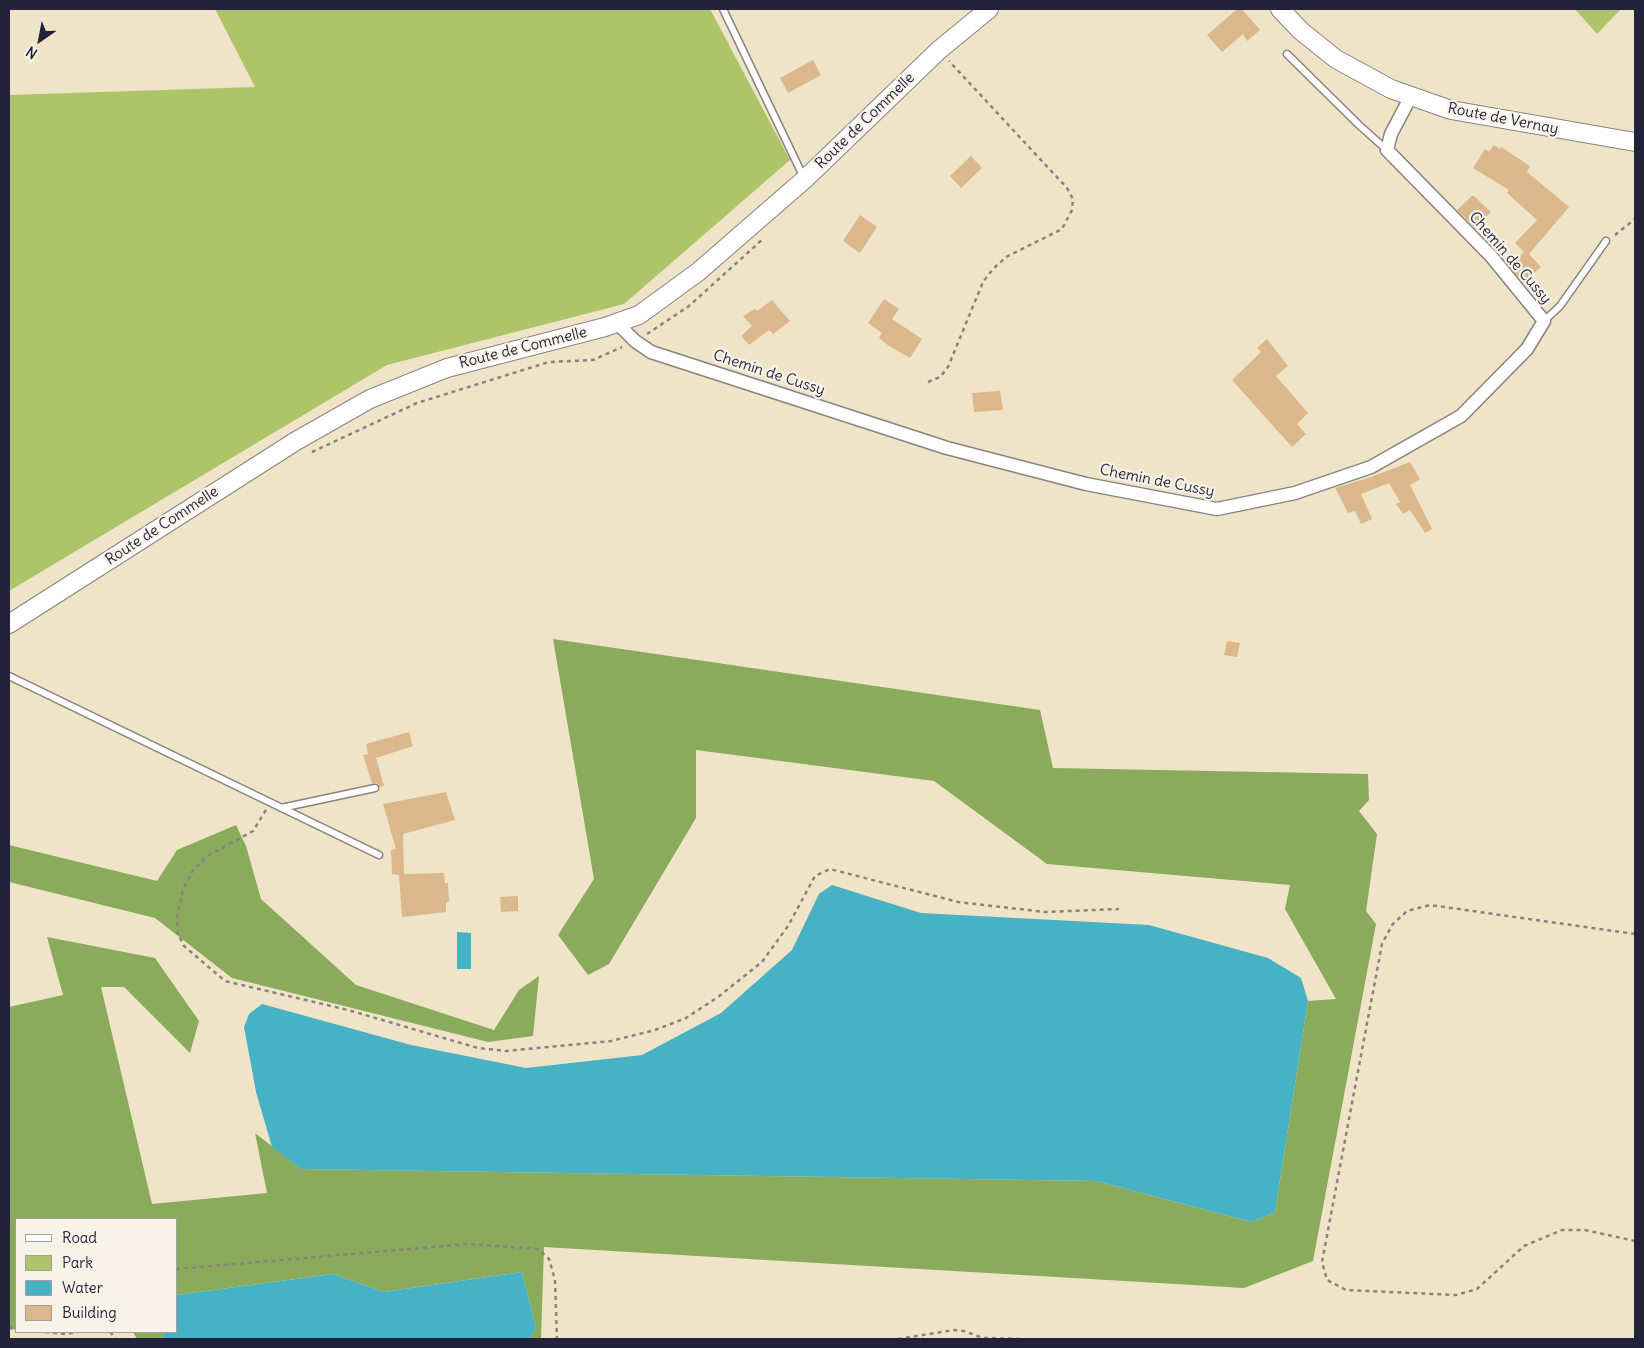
<!DOCTYPE html>
<html>
<head>
<meta charset="utf-8">
<style>
	body { margin:0 }
	#map { position:relative; width:1644px; height:1348px; overflow:hidden; background:#efe4c7; font-family:Delius,sans-serif }
	canvas { display:block }
	.frame { position:absolute; inset:0; border:10px solid #22223b; pointer-events:none }
	.legend { position:absolute; left:15px; top:1218px; width:162px; height:115px; box-sizing:border-box; background:#f7f3e8; border:1px solid #a29fa3; margin:0; padding:6px 9px; list-style:none; font-size:15px; color:#22223b }
	.legend li { display:flex; align-items:center; gap:10px; height:25px }
	.legend b { width:25px; border:1px solid #a29fa3 }
	.north { position:absolute; left:15px; top:15px; width:50px; height:50px; -webkit-text-stroke:4px #f7f3e8; paint-order:stroke; rotate:213deg; font-size:14px; font-weight:700; line-height:20px; text-align:center; color:#22223b }
	.north::after { content:''; display:block; margin:auto; width:18px; height:22px; background:#22223b; clip-path:polygon(50% 0,100% 100%,50% 72%,0 100%) }
</style>
</head>
<body>
<div id="map">
<canvas width="1644" height="1348"></canvas>
<div class="frame"></div>
<ul class="legend">
<li><b style="height:6px;background:#fff"></b>Road</li>
<li><b style="height:14px;background:#aec468"></b>Park</li>
<li><b style="height:14px;background:#46b2c4"></b>Water</li>
<li><b style="height:14px;background:#dab88c"></b>Building</li>
</ul>
<div class="north">N</div>
</div>
<script>
const ctx = document.querySelector('canvas').getContext('2d');
ctx.lineJoin = 'round';
function paint(path, color) {
  ctx.fillStyle = color;
  ctx.fill(path, 'evenodd');
}
function toPath(rows) {
  const path = new Path2D();
  for (const r of rows) {
    path.moveTo(r[0], r[1]);
    for (let i = 2; i < r.length; i += 2) path.lineTo(r[i], r[i + 1]);
  }
  return path;
}
function trace(path, color, width, dash) {
  ctx.strokeStyle = color;
  ctx.lineWidth = width;
  ctx.lineCap = dash ? 'butt' : 'round';
  ctx.setLineDash(dash || []);
  ctx.stroke(path);
}
function write(font, color, halo, rows, align = 'center') {
  ctx.font = font + ' Delius,sans-serif';
  ctx.lineWidth = 4.5;
  ctx.setLineDash([]);
  ctx.textBaseline = 'middle';
  ctx.strokeStyle = halo;
  ctx.fillStyle = color;
  for (const [text, x, y, turn = 0] of rows) {
    ctx.save();
    ctx.translate(x, y);
    ctx.rotate((+turn || 0) * Math.PI / 180);
    ctx.textAlign = isNaN(turn) ? turn : align;
    if (halo) ctx.strokeText(text, 0, 0);
    ctx.fillText(text, 0, 0);
    ctx.restore();
  }
}
paint(toPath([
	[215,9,710,9,790,160,624,304,387,365,9,591,9,95,255,87],
	[1575,9,1621,9,1597,34]
]), '#aec468');
paint(toPath([
	[553,639,1040,710,1053,768,1368,774,1369,800,1359,811,1377,834,1366,911,1376,924,1313,1261,1244,1288,544,1247,541,1339,529,1339,536,1328,522,1272,384,1292,333,1274,176,1295,176,1219,16,1219,16,1329,9,1330,9,1007,63,995,47,937,155,958,199,1021,190,1053,124,987,101,987,152,1204,267,1193,255,1133,301,1169,1096,1181,1252,1222,1275,1212,1308,1001,1336,999,1285,909,1290,885,1047,864,934,781,696,750,696,818,609,964,588,975,558,935,594,879],
	[236,825,246,846,261,899,356,985,494,1030,519,990,539,976,533,1036,488,1042,232,978,155,918,9,882,9,845,157,881,177,850],
	[133,1332,164,1332,162,1339,137,1339]
]), '#8aaa5c');
paint(toPath([
	[832,885,921,913,1149,925,1268,958,1301,978,1308,1001,1275,1212,1252,1222,1096,1181,301,1169,272,1147,256,1092,244,1027,249,1014,262,1004,411,1045,526,1068,642,1055,721,1013,792,950,819,894],
	[457,932,471,933,471,969,457,969],
	[522,1272,536,1328,529,1339,162,1339,164,1332,176,1332,176,1295,333,1274,384,1292]
]), '#46b2c4');
paint(toPath([
	[1237,9,1242,9,1260,30,1247,41,1243,34,1222,52,1207,35],
	[813,60,821,75,788,93,780,78],
	[1494,145,1500,149,1501,147,1530,166,1527,172,1569,207,1529,254,1541,267,1523,283,1509,266,1524,252,1515,243,1537,220,1507,193,1509,190,1473,168,1485,149,1489,152],
	[971,156,982,168,961,188,950,176],
	[1472,196,1474,196,1491,212,1475,228,1457,210],
	[860,215,877,227,860,253,843,241],
	[884,299,899,309,892,319,922,339,910,358,889,346,879,338,882,333,868,323],
	[772,300,790,321,773,334,769,330,749,345,741,336,752,326,743,316,755,309,757,311],
	[1267,339,1288,366,1276,376,1308,413,1297,424,1306,434,1292,447,1232,380,1261,352,1257,348],
	[1000,391,1003,410,974,412,972,393],
	[1410,462,1420,479,1410,485,1432,529,1425,533,1410,510,1403,514,1396,504,1400,502,1389,483,1361,494,1372,519,1361,524,1355,511,1348,513,1335,488,1371,477],
	[1227,641,1240,643,1237,657,1224,655],
	[409,732,413,746,376,758,384,786,380,787,377,783,372,783,363,755,368,754,366,744],
	[446,792,455,820,403,834,404,874,444,873,445,883,448,883,449,902,446,902,446,912,402,917,399,875,392,874,391,850,396,849,383,804],
	[518,896,518,911,501,912,500,897]
]), '#dab88c');
const lane = toPath([
	[723,9,804,178],
	[1287,54,1359,125,1387,150],
	[1544,321,1560,306,1606,241],
	[9,676,379,855],
	[281,808,375,788]
]);
const street = toPath([
	[618,324,635,341,651,352,947,448,1086,484,1217,509,1295,493,1371,467,1461,416,1527,349,1544,321,1491,256,1387,150,1391,134,1411,96]
]);
const secondary = toPath([
	[1280,9,1301,31,1336,59,1391,89,1451,110,1635,142],
	[9,624,296,441,370,399,447,368,605,327,639,315,698,272,805,179,939,50,989,9]
]);
trace(lane, '#888381', 9);
trace(street, '#888381', 15);
trace(secondary, '#888381', 20);
trace(toPath([
	[1615,235,1635,219],
	[647,334,689,306,764,238],
	[928,382,940,377,948,367,983,282,993,269,1006,257,1062,229,1072,210,1073,199,1067,188,949,61],
	[312,452,417,403,549,362,593,360,622,347],
	[266,810,253,831,206,857,191,873,183,889,177,917,178,934,184,946,225,981,348,1010,478,1048,506,1051,611,1041,655,1030,686,1018,718,997,762,962,788,926,815,876,830,869,958,902,1045,912,1119,909],
	[1635,934,1430,905,1407,911,1392,925,1382,944,1322,1262,1327,1280,1346,1290,1456,1295,1477,1289,1524,1246,1562,1230,1585,1230,1635,1241],
	[176,1269,468,1244,538,1249,549,1259,555,1280,557,1339],
	[9,1327,16,1328],
	[45,1332,66,1334,78,1332],
	[110,1332,116,1339],
	[898,1339,954,1330,964,1331,983,1338,1023,1339]
]), '#888381', 2.5, [4, 4]);
trace(lane, '#fff', 6);
trace(street, '#fff', 12);
trace(secondary, '#fff', 18);
write('15px', '#22223b', '#f7f3e8', [
	["Route de Vernay",1503,119,11],
	["Route de Commelle",865,121,-44],
	["Chemin de Cussy",1510,258,49],
	["Route de Commelle",523,348,-14],
	["Chemin de Cussy",769,373,18],
	["Chemin de Cussy",1157,481,11],
	["Route de Commelle",162,526,-33]
]);
</script>
</body>
</html>
